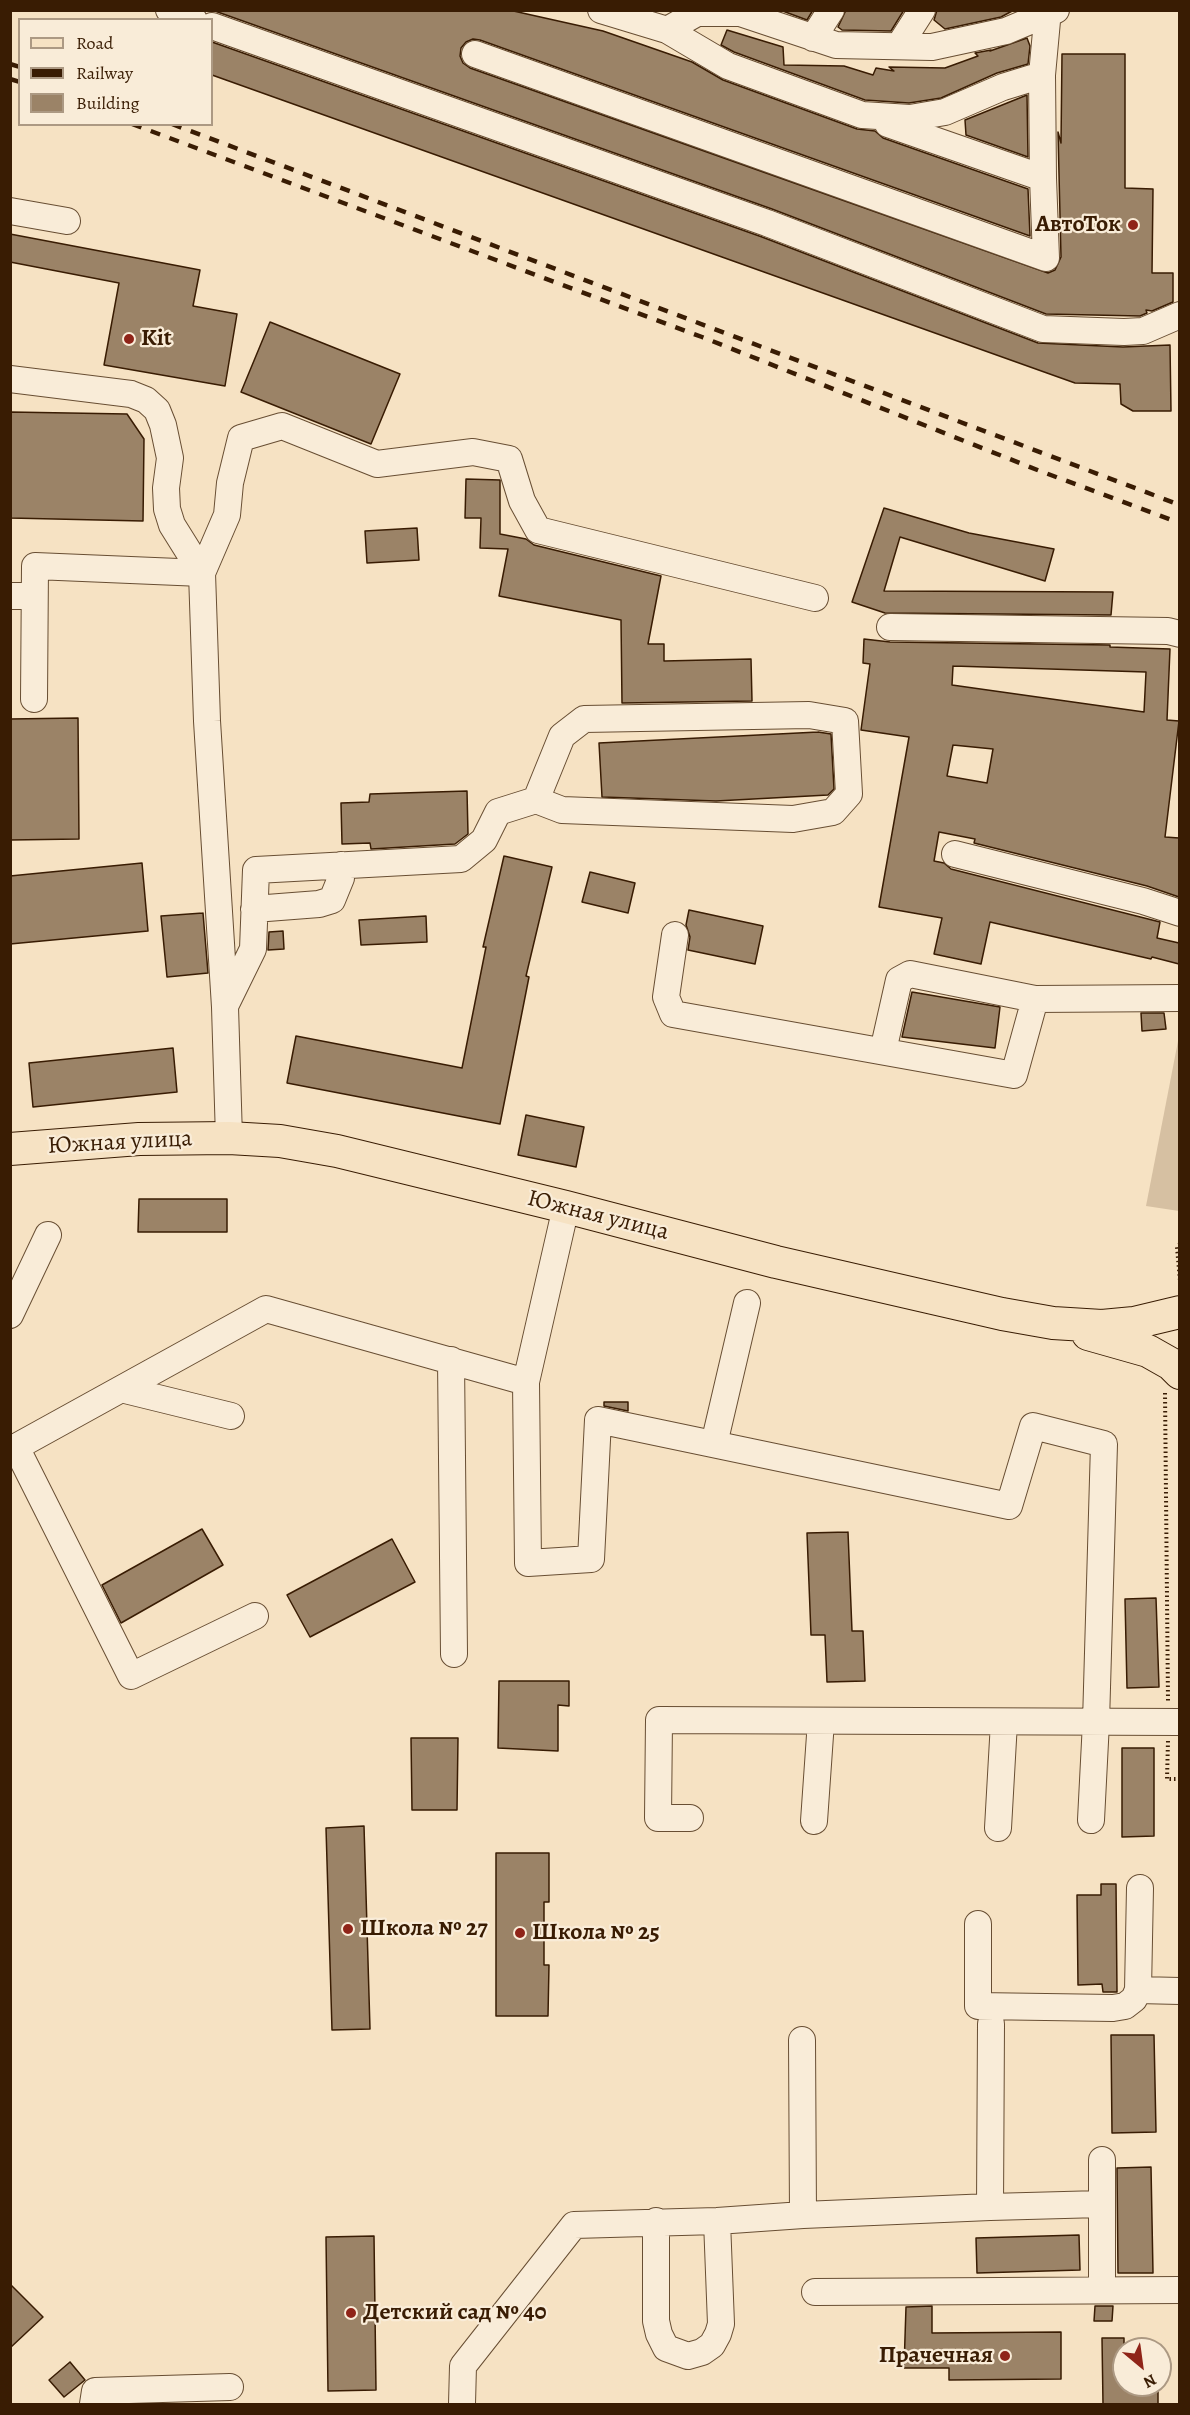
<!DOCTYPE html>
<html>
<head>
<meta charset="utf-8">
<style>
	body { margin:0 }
	#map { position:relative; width:1190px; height:2415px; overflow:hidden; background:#f6e2c3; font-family:Alegreya,serif }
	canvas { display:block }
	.frame { position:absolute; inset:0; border:12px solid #391c03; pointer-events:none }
	.legend { position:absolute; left:18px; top:18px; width:195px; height:108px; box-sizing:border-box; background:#f9ecd8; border:2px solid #ac9983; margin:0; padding:8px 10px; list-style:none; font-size:18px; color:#391c03 }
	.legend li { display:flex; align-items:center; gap:12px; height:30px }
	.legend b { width:30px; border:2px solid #ac9983 }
	.north { position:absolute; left:1112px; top:2337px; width:60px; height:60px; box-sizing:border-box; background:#f9ecd8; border:2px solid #ac9983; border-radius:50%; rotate:151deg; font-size:16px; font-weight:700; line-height:24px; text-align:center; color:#391c03 }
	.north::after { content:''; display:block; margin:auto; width:21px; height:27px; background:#8f2418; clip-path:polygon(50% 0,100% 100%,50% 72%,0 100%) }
</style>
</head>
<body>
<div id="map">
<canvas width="1190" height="2415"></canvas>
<div class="frame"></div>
<ul class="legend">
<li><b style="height:8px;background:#f6e2c3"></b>Road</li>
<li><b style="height:8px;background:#391c03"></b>Railway</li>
<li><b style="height:16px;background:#9b8367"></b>Building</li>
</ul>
<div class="north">N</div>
</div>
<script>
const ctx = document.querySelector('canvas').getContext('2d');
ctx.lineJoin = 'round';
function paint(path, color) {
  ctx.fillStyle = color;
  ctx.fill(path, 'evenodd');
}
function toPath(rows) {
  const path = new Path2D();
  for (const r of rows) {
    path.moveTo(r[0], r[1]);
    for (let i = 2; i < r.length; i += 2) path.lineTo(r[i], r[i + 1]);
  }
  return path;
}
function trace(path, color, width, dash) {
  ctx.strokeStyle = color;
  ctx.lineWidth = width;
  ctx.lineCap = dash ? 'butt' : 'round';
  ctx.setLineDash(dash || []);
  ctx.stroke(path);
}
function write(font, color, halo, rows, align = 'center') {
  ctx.font = font + ' Alegreya,serif';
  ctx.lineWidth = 4.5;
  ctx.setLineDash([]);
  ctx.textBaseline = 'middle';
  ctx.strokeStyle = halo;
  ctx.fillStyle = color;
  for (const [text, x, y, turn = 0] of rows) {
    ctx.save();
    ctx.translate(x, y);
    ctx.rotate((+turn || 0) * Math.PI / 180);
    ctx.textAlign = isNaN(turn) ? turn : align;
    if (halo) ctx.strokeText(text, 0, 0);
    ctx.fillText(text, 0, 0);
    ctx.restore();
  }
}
paint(toPath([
	[1179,1036,1180,1036,1179,1211,1146,1206]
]), '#d6c0a2');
const building = toPath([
	[212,10,509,10,603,31,692,62,723,80,857,129,875,131,883,138,1028,189,1030,236,480,40,473,39,466,42,461,48,460,56,463,63,470,68,1048,273,1055,270,1061,257,1058,132,1061,143,1062,54,1125,54,1125,188,1153,189,1152,273,1173,273,1173,302,1152,311,1146,310,1147,313,1140,316,1046,314,772,209,212,10],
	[780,10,813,10,807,20,780,10],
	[846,10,904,10,891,31,842,30,838,27,846,10],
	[937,10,1014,10,1001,17,945,29,934,20,937,10],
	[727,30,783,47,784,65,844,66,873,75,876,68,894,71,889,67,945,68,978,56,975,53,991,50,990,51,1027,38,1030,46,1028,64,997,73,941,98,909,103,865,100,734,52,721,45,727,30],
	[212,42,762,237,1038,343,1123,347,1170,345,1171,411,1133,411,1121,404,1120,384,1075,383,212,75,212,42],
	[1027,95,1028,157,966,135,965,120,1027,95],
	[10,234,200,270,193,306,237,314,225,386,104,365,119,283,10,262,10,234],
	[270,322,400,374,371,444,241,392,270,322],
	[10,412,127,414,144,439,143,521,10,518,10,412],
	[466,479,500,480,500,534,526,539,534,545,661,576,648,644,664,644,664,661,751,659,752,701,622,703,621,620,499,596,508,549,480,548,481,518,465,518,466,479],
	[884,508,969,533,1054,549,1045,581,900,537,884,591,1113,592,1111,615,885,613,852,602,884,508],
	[417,528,419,560,367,563,365,531,417,528],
	[864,639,890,642,1110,645,1110,647,1170,649,1167,720,1179,721,1165,837,1179,838,1179,897,1147,886,974,843,975,839,939,832,934,861,944,863,951,869,1160,922,1157,938,1179,943,1179,964,1152,957,1151,959,990,922,981,964,934,954,942,918,879,907,909,737,861,730,870,664,863,663,864,639],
	[953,666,1146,672,1144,712,952,685,953,666],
	[953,745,993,749,987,783,947,776,953,745],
	[78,718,79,839,10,840,10,719,78,718],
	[818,732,831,734,834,789,828,795,716,801,602,797,599,743,818,732],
	[467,791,468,834,455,844,371,849,370,843,342,844,341,803,369,802,370,794,467,791],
	[504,856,552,867,526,976,529,977,500,1124,287,1083,296,1036,462,1068,486,947,483,947,504,856],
	[142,863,148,931,10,944,10,876,142,863],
	[590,872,635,883,628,913,582,902,590,872],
	[689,910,763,926,755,964,688,950,690,937,686,925,689,910],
	[203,913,208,973,167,977,161,916,203,913],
	[426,916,427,942,361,945,359,920,426,916],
	[283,931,284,949,268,950,269,932,283,931],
	[912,992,1000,1007,995,1048,902,1037,912,992],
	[1141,1013,1164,1013,1166,1029,1142,1031,1141,1013],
	[173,1048,177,1092,33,1107,29,1063,173,1048],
	[526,1115,584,1127,576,1167,518,1155,526,1115],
	[139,1199,227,1199,227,1232,138,1232,139,1199],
	[604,1402,628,1402,628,1411,604,1406,604,1402],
	[202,1529,223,1565,121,1623,102,1585,202,1529],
	[848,1532,852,1631,863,1631,865,1681,827,1682,825,1635,811,1635,807,1533,848,1532],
	[392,1539,415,1582,310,1637,287,1595,392,1539],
	[1156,1598,1159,1687,1127,1688,1125,1599,1156,1598],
	[499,1681,569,1681,569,1706,558,1705,558,1751,498,1748,499,1681],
	[411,1738,458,1738,457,1810,412,1810,411,1738],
	[1122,1748,1154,1748,1154,1836,1122,1837,1122,1748],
	[364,1826,370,2029,332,2030,326,1828,364,1826],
	[496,1853,549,1853,549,1902,544,1902,544,1965,549,1965,548,2016,496,2016,496,1853],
	[1101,1884,1116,1884,1117,1992,1103,1992,1102,1984,1078,1985,1077,1895,1101,1895,1101,1884],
	[1111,2035,1154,2035,1156,2132,1112,2133,1111,2035],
	[1151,2167,1153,2273,1118,2273,1117,2168,1151,2167],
	[1079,2235,1080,2270,977,2273,976,2238,1079,2235],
	[374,2236,376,2390,328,2391,326,2237,374,2236],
	[10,2284,43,2317,10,2348,10,2284],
	[932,2306,932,2333,1061,2332,1061,2379,949,2380,949,2368,904,2368,906,2307,932,2306],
	[1095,2306,1113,2306,1112,2321,1094,2321,1095,2306],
	[1102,2338,1124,2338,1124,2385,1158,2385,1158,2404,1103,2404,1102,2338],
	[70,2362,85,2380,64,2397,49,2380,70,2362]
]);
paint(building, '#9b8367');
trace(building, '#391c03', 1.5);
const minor = toPath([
	[169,10,194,20],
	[601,10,667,30,697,13,740,13,836,45,932,47,1006,31,1056,10],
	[212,26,767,223,1043,329,1124,332,1143,331,1180,315],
	[667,30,728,66,862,115,910,118,945,112,1003,87,1042,75,1048,10],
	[813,38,831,10],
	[899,46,922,10],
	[475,54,1046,258,1043,178],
	[888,124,1043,178,1042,75],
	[10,211,67,221],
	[10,379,131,394,146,400,157,410,163,425,170,458,166,488,167,509,172,525,202,573],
	[10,596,33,596],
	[890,627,1168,631,1180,634],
	[34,699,35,566,202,573],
	[955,854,1143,901,1180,913],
	[254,909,319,904,332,900,341,878,341,865],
	[675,935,666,997,673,1014,1014,1075,1035,999,1180,998],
	[226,1004,253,949,256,870,461,859,484,840,498,812,536,800,562,810,793,819,833,812,849,794,845,721,809,715,584,719,562,736,536,800],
	[883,1051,899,980,910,974,1035,999],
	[229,1138,225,1007,207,721,202,573,227,515,230,483,241,438,282,426,377,464,473,452,509,459,522,501,538,530,815,598],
	[10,1315,48,1235],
	[451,1360,454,1654],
	[526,1382,566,1207],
	[121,1389,231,1416],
	[714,1444,747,1303],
	[255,1616,131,1676,16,1447,266,1309,526,1382,528,1563,591,1559,598,1420,1009,1506,1033,1426,1104,1444,1096,1722,1091,1820],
	[690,1818,658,1818,659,1720,1180,1722],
	[814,1821,821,1721],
	[998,1828,1004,1722],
	[978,1924,978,2006,1113,2008,1125,2006,1134,1999,1138,1990,1180,1991],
	[1138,1990,1140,1888],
	[802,2040,803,2215],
	[990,2207,991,2024],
	[656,2221,656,2321,659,2334,666,2348,688,2356,702,2352,712,2345,718,2334,721,2324,717,2221],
	[1102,2289,1102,2160],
	[815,2292,1180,2290],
	[93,2404,95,2391,230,2387],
	[462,2404,463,2366,574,2225,717,2221,803,2215,990,2207,1101,2204]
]);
const major = toPath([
	[10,1149,139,1139,229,1138,280,1141,337,1151,566,1207,776,1262,1002,1314,1053,1323,1102,1326,1134,1323,1180,1312],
	[1088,1334,1148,1351,1171,1364,1180,1373]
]);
trace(minor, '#684e33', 28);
trace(major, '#391c03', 34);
trace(toPath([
	[1180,1244,1177,1247,1180,1281],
	[1165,1393,1168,1701],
	[1168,1741,1167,1779,1180,1779]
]), '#391c03', 4, [1.5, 3]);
trace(minor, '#f9ecd8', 26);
trace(major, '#f6e2c3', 32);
trace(toPath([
	[10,64,20,67],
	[10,79,20,82],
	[132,124,702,337,1040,471,1180,523],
	[172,124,1180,505]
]), '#391c03', 4.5, [10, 10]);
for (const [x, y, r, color] of [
	[1133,225,6,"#8f2418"],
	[129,339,6,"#8f2418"],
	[348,1929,6,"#8f2418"],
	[520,1933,6,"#8f2418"],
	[351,2313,6,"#8f2418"],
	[1005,2356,6,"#8f2418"]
]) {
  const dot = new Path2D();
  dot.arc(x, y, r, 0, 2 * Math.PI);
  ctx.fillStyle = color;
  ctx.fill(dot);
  trace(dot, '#f9ecd8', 2);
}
write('bold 24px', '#391c03', '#f9ecd8', [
	["АвтоТок",1121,225,"right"],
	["Kit",141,339],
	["Школа № 27",360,1929],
	["Школа № 25",532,1933],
	["Детский сад № 40",363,2313],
	["Прачечная",993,2356,"right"]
], 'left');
write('24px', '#391c03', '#f9ecd8', [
	["Южная улица",120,1143,-3],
	["Южная улица",598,1216,14]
]);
</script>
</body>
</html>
